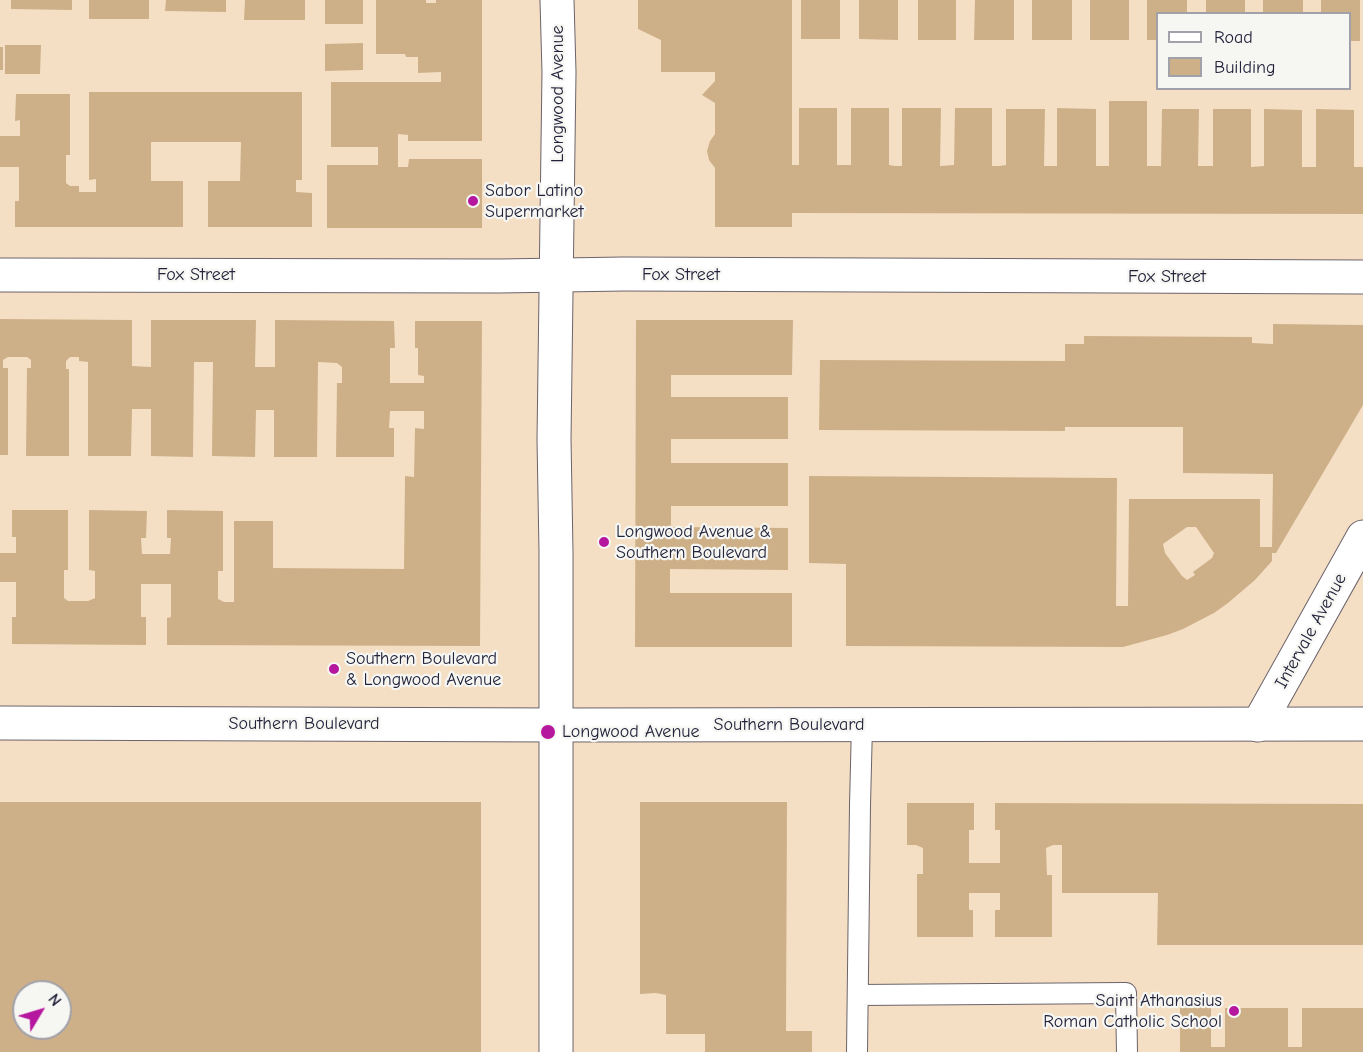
<!DOCTYPE html>
<html>
<head>
<meta charset="utf-8">
<style>
	body { margin:0 }
	#map { position:relative; width:1363px; height:1052px; overflow:hidden; background:#f4dfc5; font-family:"Comic Neue",sans-serif }
	canvas { display:block }
	.legend { position:absolute; left:1156px; top:12px; width:195px; height:78px; box-sizing:border-box; background:#f6f6f2; border:2px solid #a1a1a9; margin:0; padding:8px 10px; list-style:none; font-size:18px; color:#22223b }
	.legend li { display:flex; align-items:center; gap:12px; height:30px }
	.legend b { width:30px; border:2px solid #a1a1a9 }
	.north { position:absolute; left:12px; top:980px; width:60px; height:60px; box-sizing:border-box; background:#f6f6f2; border:2px solid #a1a1a9; border-radius:50%; rotate:52deg; font-size:16px; font-weight:700; line-height:24px; text-align:center; color:#22223b }
	.north::after { content:''; display:block; margin:auto; width:21px; height:27px; background:#b5179e; clip-path:polygon(50% 0,100% 100%,50% 72%,0 100%) }
</style>
</head>
<body>
<div id="map">
<canvas width="1363" height="1052"></canvas>
<ul class="legend">
<li><b style="height:8px;background:#fff"></b>Road</li>
<li><b style="height:16px;background:#ceb088"></b>Building</li>
</ul>
<div class="north">N</div>
</div>
<script>
const ctx = document.querySelector('canvas').getContext('2d');
ctx.lineJoin = 'round';
function paint(path, color) {
  ctx.fillStyle = color;
  ctx.fill(path, 'evenodd');
}
function toPath(rows) {
  const path = new Path2D();
  for (const r of rows) {
    path.moveTo(r[0], r[1]);
    for (let i = 2; i < r.length; i += 2) path.lineTo(r[i], r[i + 1]);
  }
  return path;
}
function trace(path, color, width, dash) {
  ctx.strokeStyle = color;
  ctx.lineWidth = width;
  ctx.lineCap = dash ? 'butt' : 'round';
  ctx.setLineDash(dash || []);
  ctx.stroke(path);
}
function write(font, color, halo, rows, align = 'center') {
  ctx.font = font + ' "Comic Neue",sans-serif';
  ctx.lineWidth = 4.5;
  ctx.setLineDash([]);
  ctx.textBaseline = 'middle';
  ctx.strokeStyle = halo;
  ctx.fillStyle = color;
  for (const [text, x, y, turn = 0] of rows) {
    ctx.save();
    ctx.translate(x, y);
    ctx.rotate((+turn || 0) * Math.PI / 180);
    ctx.textAlign = isNaN(turn) ? turn : align;
    if (halo) ctx.strokeText(text, 0, 0);
    ctx.fillText(text, 0, 0);
    ctx.restore();
  }
}
paint(toPath([
	[11,0,72,0,72,10,11,9],
	[89,0,149,0,149,19,89,19],
	[166,0,226,0,226,12,165,11],
	[245,0,305,0,305,20,244,20],
	[325,0,363,0,363,24,325,24],
	[376,0,426,0,426,3,436,3,436,0,482,0,482,141,408,141,408,135,398,134,398,167,408,167,409,159,482,159,482,228,327,228,327,165,378,165,378,147,331,147,331,82,441,82,441,72,418,73,418,57,406,57,405,54,376,54],
	[638,0,792,0,792,165,799,165,799,108,837,108,837,165,851,165,851,108,889,108,889,165,895,166,902,166,902,108,941,108,940,166,954,165,955,108,992,108,992,166,999,166,1006,165,1006,109,1045,109,1044,166,1057,166,1057,108,1096,109,1096,166,1109,166,1109,101,1147,101,1147,166,1161,166,1162,109,1199,109,1198,166,1213,166,1213,109,1251,109,1251,167,1264,166,1264,109,1302,110,1302,167,1316,167,1316,109,1354,110,1354,167,1363,167,1363,214,792,213,792,227,715,227,715,168,709,160,707,151,710,141,715,134,715,103,702,95,715,81,715,72,661,72,661,40,638,29],
	[801,0,840,0,840,39,801,39],
	[859,0,898,0,898,40,859,39],
	[918,0,956,0,956,40,918,40],
	[975,0,1014,0,1014,40,974,40],
	[1032,0,1072,0,1072,40,1032,40],
	[1090,0,1129,0,1129,40,1090,40],
	[1147,0,1187,0,1187,14,1158,14,1158,40,1147,40],
	[1206,0,1245,0,1245,14,1206,14],
	[1263,0,1303,0,1303,14,1263,14],
	[1321,0,1360,0,1360,41,1350,41,1350,14,1321,14],
	[363,43,363,70,325,71,325,44],
	[5,45,41,45,40,74,5,74],
	[0,47,3,47,3,70,0,70],
	[89,92,302,92,302,180,296,180,296,192,312,193,312,227,208,227,208,181,240,181,241,142,151,142,151,181,183,181,183,227,15,227,15,201,19,201,19,167,0,167,0,136,20,136,20,120,15,121,16,94,70,94,70,155,66,155,66,183,70,186,79,186,79,192,96,192,96,179,89,180],
	[0,319,132,320,132,366,151,367,151,320,256,320,255,367,275,367,275,320,394,321,395,348,390,348,390,383,424,383,424,376,418,375,418,348,415,348,415,321,482,321,480,646,167,645,167,618,171,617,171,584,141,584,141,617,146,617,146,645,12,644,12,617,16,617,16,582,0,582,0,553,16,553,16,537,12,537,12,510,68,510,68,570,64,570,64,598,68,601,88,601,95,598,95,571,89,570,89,510,147,511,146,538,141,538,142,554,170,554,171,538,167,538,167,510,223,511,223,571,218,571,218,599,224,602,234,602,234,521,273,521,273,568,404,569,405,476,414,477,415,428,424,429,424,411,390,411,389,428,394,428,394,457,336,457,337,383,342,383,342,367,337,363,318,362,317,457,274,457,274,410,256,410,255,457,212,456,213,362,194,362,193,457,151,456,151,409,132,409,131,456,88,456,88,362,79,361,79,357,70,357,66,361,66,369,69,369,69,456,26,456,27,368,31,368,31,360,27,357,8,357,3,360,3,368,8,368,8,455,0,455],
	[636,320,793,320,792,375,671,375,671,397,788,397,788,439,671,439,671,463,788,463,788,506,671,506,671,527,788,528,788,570,670,569,670,593,792,593,792,647,635,647],
	[1273,324,1363,325,1363,405,1276,553,1272,553,1272,561,1255,580,1228,603,1214,613,1183,629,1167,635,1123,647,846,646,846,564,809,563,809,476,1117,478,1116,606,1128,606,1129,499,1260,499,1260,547,1272,547,1273,474,1183,473,1183,427,1065,427,1065,431,819,430,820,360,1065,361,1065,344,1084,344,1084,336,1252,337,1252,343,1273,344],
	[1187,527,1196,527,1214,553,1212,558,1193,572,1195,575,1187,580,1182,576,1165,553,1163,544],
	[0,802,481,802,481,1052,0,1052],
	[24,992,60,992,60,1028,24,1028],
	[640,802,787,802,786,1031,812,1031,812,1052,705,1052,705,1034,666,1034,666,995,656,993,640,994],
	[907,803,974,803,974,830,969,830,969,863,1000,863,1000,830,995,830,995,803,1363,804,1363,945,1157,945,1158,893,1062,893,1062,845,1053,845,1046,848,1047,875,1052,875,1052,937,995,937,995,910,1000,910,1000,893,969,893,969,910,973,910,973,937,917,937,917,874,923,874,923,848,916,845,907,845],
	[1211,1007,1211,1047,1225,1047,1225,1008,1288,1008,1288,1047,1302,1047,1302,1008,1363,1008,1363,1052,1180,1052,1180,1008]
]), '#ceb088');
const service = toPath([
	[858,995,1126,993,1127,1052],
	[857,1052,860,805,862,725]
]);
const minor = toPath([
	[0,275,500,276,624,274,1363,277],
	[1258,725,1363,537]
]);
const tertiary = toPath([
	[0,723,556,725,1363,724],
	[556,1052,556,552,554,439,559,72,557,0]
]);
trace(service, '#6c646b', 22);
trace(minor, '#6c646b', 35);
trace(tertiary, '#6c646b', 35);
trace(service, '#fff', 20);
trace(minor, '#fff', 33);
trace(tertiary, '#fff', 33);
for (const [x, y, r, color] of [
	[473,201,6,"#b5179e"],
	[604,542,6,"#b5179e"],
	[334,669,6,"#b5179e"],
	[548,732,8,"#b5179e"],
	[1234,1011,6,"#b5179e"]
]) {
  const dot = new Path2D();
  dot.arc(x, y, r, 0, 2 * Math.PI);
  ctx.fillStyle = color;
  ctx.fill(dot);
  trace(dot, '#f6f6f2', 2);
}
write('18px', '#22223b', '#f6f6f2', [
	["Longwood Avenue",558,94,-90],
	["Fox Street",196,275],
	["Fox Street",681,275],
	["Fox Street",1167,277],
	["Intervale Avenue",1311,631,-61],
	["Southern Boulevard",304,724],
	["Southern Boulevard",789,725]
]);
write('18px', '#22223b', '#f6f6f2', [
	["Sabor Latino",485,191],
	["Supermarket",485,212],
	["Longwood Avenue &",616,532],
	["Southern Boulevard",616,553],
	["Southern Boulevard",346,659],
	["& Longwood Avenue",346,680],
	["Longwood Avenue",562,732],
	["Saint Athanasius",1222,1001,"right"],
	["Roman Catholic School",1222,1022,"right"]
], 'left');
</script>
</body>
</html>
